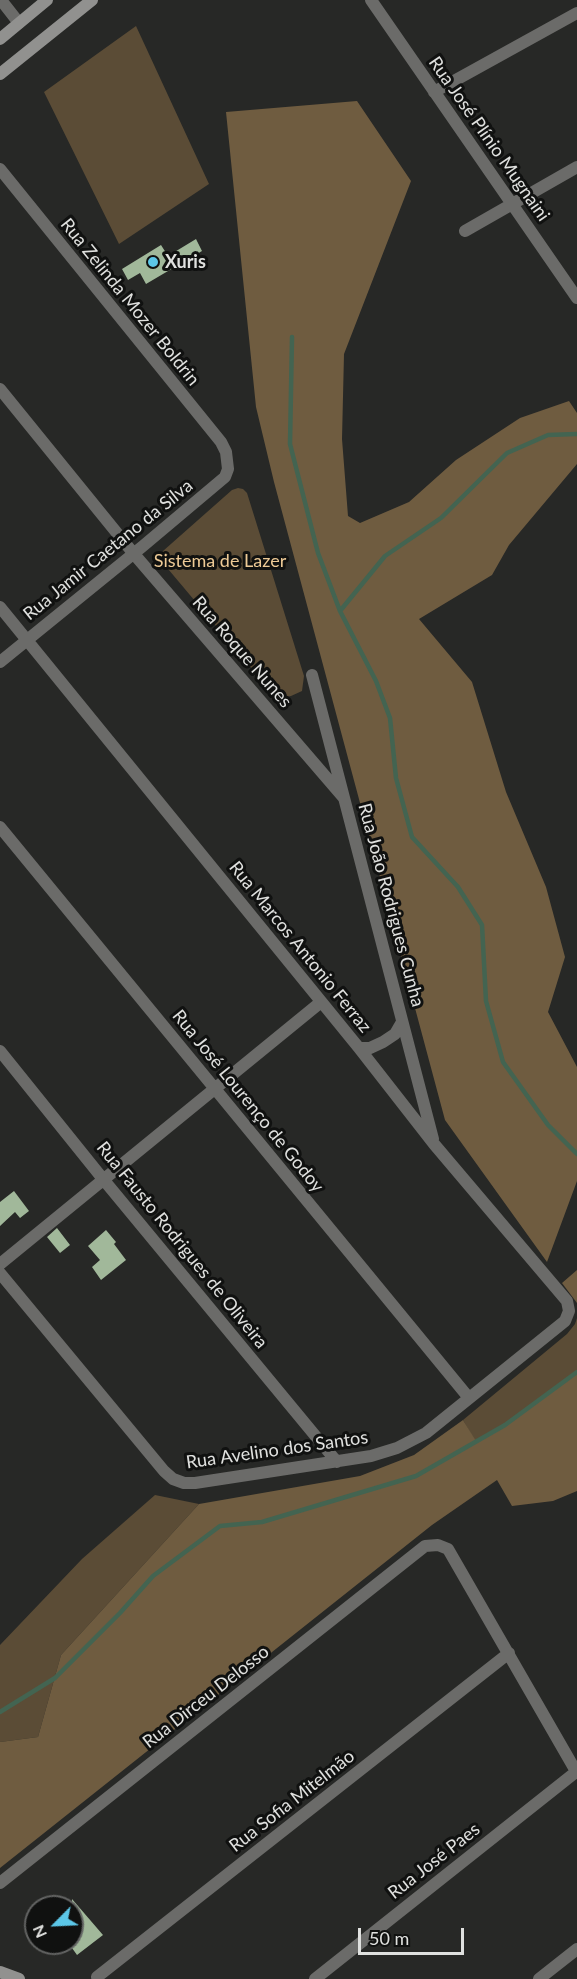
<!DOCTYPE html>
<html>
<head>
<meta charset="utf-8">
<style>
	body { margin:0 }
	#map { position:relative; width:577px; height:1979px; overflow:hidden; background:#272826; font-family:Lato,sans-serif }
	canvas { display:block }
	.north { position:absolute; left:24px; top:1895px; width:60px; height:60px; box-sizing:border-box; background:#101110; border:2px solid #636463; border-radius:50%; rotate:246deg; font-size:16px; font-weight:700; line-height:24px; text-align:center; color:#e0e1df }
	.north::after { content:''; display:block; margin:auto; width:21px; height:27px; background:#5cc7e8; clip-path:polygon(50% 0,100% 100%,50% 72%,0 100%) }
	.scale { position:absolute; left:358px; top:1928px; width:106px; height:27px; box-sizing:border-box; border:3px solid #e0e1df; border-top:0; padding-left:8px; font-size:18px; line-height:21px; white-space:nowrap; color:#e0e1df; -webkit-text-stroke:4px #101110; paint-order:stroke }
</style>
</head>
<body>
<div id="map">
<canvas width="577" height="1979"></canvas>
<div class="north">N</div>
<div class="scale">50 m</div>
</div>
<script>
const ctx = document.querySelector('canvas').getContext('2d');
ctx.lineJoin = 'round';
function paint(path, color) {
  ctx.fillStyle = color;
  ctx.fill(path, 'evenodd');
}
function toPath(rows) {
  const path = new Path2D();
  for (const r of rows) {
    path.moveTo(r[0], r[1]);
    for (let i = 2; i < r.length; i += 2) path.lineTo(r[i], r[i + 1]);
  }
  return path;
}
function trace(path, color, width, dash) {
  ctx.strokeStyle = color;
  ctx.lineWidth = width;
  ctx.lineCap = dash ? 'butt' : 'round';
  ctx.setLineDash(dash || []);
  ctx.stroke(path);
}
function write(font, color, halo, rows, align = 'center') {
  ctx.font = font + ' Lato,sans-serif';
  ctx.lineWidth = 6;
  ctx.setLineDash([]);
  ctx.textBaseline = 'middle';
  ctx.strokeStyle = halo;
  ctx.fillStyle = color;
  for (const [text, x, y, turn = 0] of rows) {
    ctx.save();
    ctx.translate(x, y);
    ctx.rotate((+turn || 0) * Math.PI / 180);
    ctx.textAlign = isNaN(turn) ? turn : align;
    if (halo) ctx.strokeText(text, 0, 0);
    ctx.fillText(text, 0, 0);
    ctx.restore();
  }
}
paint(toPath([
	[136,26,209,184,119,244,44,92],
	[238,488,243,489,247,493,304,676,302,691,291,696,281,698,269,689,163,563,162,558,163,551,232,490],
	[577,1318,577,1372,505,1425,475,1441,463,1420,567,1334,575,1324],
	[155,1495,199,1504,61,1655,38,1737,0,1742,0,1645,82,1559]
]), '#5b4c36');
paint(toPath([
	[357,101,411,181,344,354,342,439,348,516,360,523,409,502,456,460,520,418,569,401,577,413,577,464,509,545,492,575,419,619,472,682,506,792,546,887,565,957,548,1012,577,1067,577,1181,547,1262,445,1120,274,482,256,407,226,112],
	[577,1270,577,1303,562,1283],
	[577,1372,577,1491,553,1501,512,1506,497,1480,432,1525,0,1868,0,1742,38,1737,61,1655,199,1504,360,1476,414,1455,463,1420,476,1441,505,1425]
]), '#6f5c40');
trace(toPath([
	[292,337,290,444,318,553,340,611,376,681,390,718,396,778,412,837,458,887,482,925,486,1001,503,1062,548,1125,577,1154],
	[340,611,385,556,441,518,507,453,548,435,577,434],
	[0,1712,55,1678,120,1613,153,1576,220,1526,262,1522,416,1476,505,1425,577,1372]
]), '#436451', 4.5);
paint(toPath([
	[196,239,202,251,146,284,140,273,128,280,122,269,161,245,168,256],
	[14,1191,29,1211,20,1218,15,1212,0,1226,0,1202],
	[57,1228,70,1245,60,1253,47,1237],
	[106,1230,116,1242,114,1244,126,1260,101,1280,92,1267,100,1260,88,1246],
	[72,1899,103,1935,77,1955,72,1948]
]), '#a1b89a');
trace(toPath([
	[1,0,19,23],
	[371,0,577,298],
	[434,92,577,13],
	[0,169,221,442,226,452,228,469,225,477,143,546,0,662],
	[465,231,577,167],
	[0,389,134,554,344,798],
	[0,607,359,1048,434,1144,567,1301,569,1311,565,1321,426,1433,397,1448,371,1456,195,1483,184,1483,173,1479,164,1471,0,1273],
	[312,675,433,1139],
	[0,827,469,1398],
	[359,1048,370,1048,383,1042,395,1034,402,1022],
	[0,1051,103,1179,337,1462],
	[0,1264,321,1002],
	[0,1883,425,1546,438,1545,448,1549,577,1773],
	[97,1977,509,1653],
	[315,1979,576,1772],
	[539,1979,577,1949]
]), '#6b6b69', 12);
trace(toPath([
	[0,39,47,0],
	[0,74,92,0],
	[0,1972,19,1979]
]), '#91918f', 12);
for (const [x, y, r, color] of [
	[153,262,6,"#5cc7e8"]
]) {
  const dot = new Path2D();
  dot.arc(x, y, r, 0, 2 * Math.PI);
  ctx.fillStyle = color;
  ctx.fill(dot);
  trace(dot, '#101110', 2);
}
write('18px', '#e0e1df', '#101110', [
	["Rua José Plínio Mugnaini",489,139,55],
	["Rua Zelinda Mozer Boldrin",130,302,51],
	["Rua Jamir Caetano da Silva",108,550,-39],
	["Rua Roque Nunes",242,652,49],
	["Rua João Rodrigues Cunha",391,905,75],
	["Rua Marcos Antonio Ferraz",300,947,51],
	["Rua José Lourenço de Godoy",248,1101,51],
	["Rua Fausto Rodrigues de Oliveira",182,1245,51],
	["Rua Avelino dos Santos",277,1450,-8],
	["Rua Dirceu Delosso",206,1697,-38],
	["Rua Sofia Mitelmão",292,1801,-38],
	["Rua José Paes",434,1861,-38]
]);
write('bold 18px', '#e0e1df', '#101110', [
	["Xuris",165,262]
], 'left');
write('18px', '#edca96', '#101110', [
	["Sistema de Lazer",220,561]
]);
</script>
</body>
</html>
